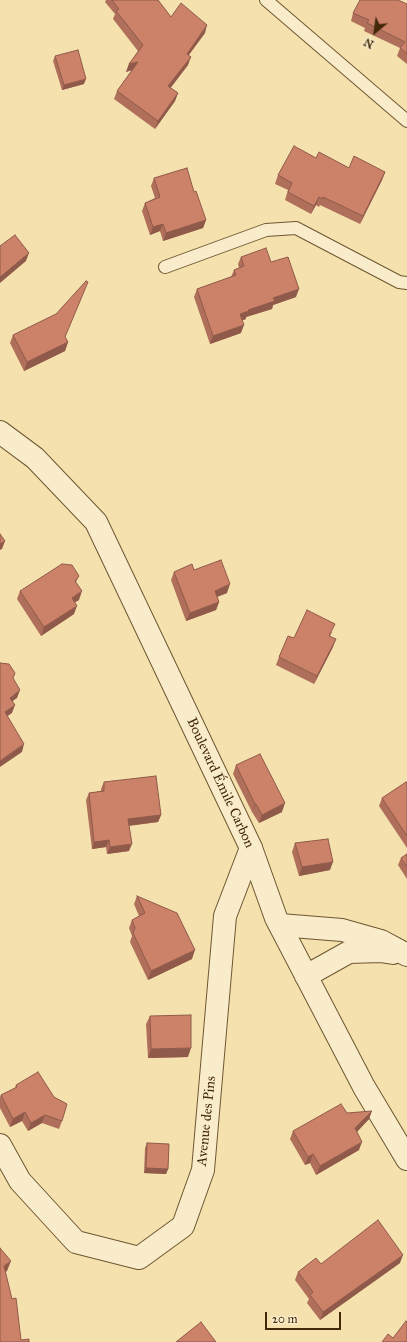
<!DOCTYPE html>
<html>
<head>
<meta charset="utf-8">
<style>
	body { margin:0 }
	#map { position:relative; width:407px; height:1342px; overflow:hidden; background:#f5e1ae; font-family:"IM FELL Great Primer",serif }
	canvas { display:block }
	.north { position:absolute; left:355px; top:12px; width:40px; height:40px; -webkit-text-stroke:3px #f8ecca; paint-order:stroke; rotate:209deg; font-size:11px; font-weight:700; line-height:16px; text-align:center; color:#422809 }
	.north::after { content:''; display:block; margin:auto; width:14px; height:18px; background:#422809; clip-path:polygon(50% 0,100% 100%,50% 72%,0 100%) }
	.scale { position:absolute; left:265px; top:1312px; width:76px; height:18px; box-sizing:border-box; border:2px solid #422809; border-top:0; padding-left:5px; font-size:12px; line-height:14px; white-space:nowrap; color:#422809; -webkit-text-stroke:3px #f8ecca; paint-order:stroke }
</style>
</head>
<body>
<div id="map">
<canvas width="407" height="1342"></canvas>
<div class="north">N</div>
<div class="scale">20 m</div>
</div>
<script>
const ctx = document.querySelector('canvas').getContext('2d');
ctx.lineJoin = 'round';
function toPath(rows) {
  const path = new Path2D();
  for (const r of rows) {
    path.moveTo(r[0], r[1]);
    for (let i = 2; i < r.length; i += 2) path.lineTo(r[i], r[i + 1]);
  }
  return path;
}
function trace(path, color, width, dash) {
  ctx.strokeStyle = color;
  ctx.lineWidth = width;
  ctx.lineCap = dash ? 'butt' : 'round';
  ctx.setLineDash(dash || []);
  ctx.stroke(path);
}
function paint(path, color) {
  ctx.fillStyle = color;
  ctx.fill(path, 'evenodd');
}
function write(font, color, halo, rows, align = 'center') {
  ctx.font = font + ' "IM FELL Great Primer",serif';
  ctx.lineWidth = 3;
  ctx.setLineDash([]);
  ctx.textBaseline = 'middle';
  ctx.strokeStyle = halo;
  ctx.fillStyle = color;
  for (const [text, x, y, turn = 0] of rows) {
    ctx.save();
    ctx.translate(x, y);
    ctx.rotate((+turn || 0) * Math.PI / 180);
    ctx.textAlign = isNaN(turn) ? turn : align;
    if (halo) ctx.strokeText(text, 0, 0);
    ctx.fillText(text, 0, 0);
    ctx.restore();
  }
}
const service = toPath([
	[266,0,407,121],
	[165,267,266,230,296,228,399,282,407,283]
]);
const minor = toPath([
	[280,925,342,930,381,941,407,955],
	[306,976,349,952,380,951,393,953],
	[0,1145,20,1181,76,1242,139,1258,183,1226,203,1170,225,916,251,848]
]);
const tertiary = toPath([
	[0,432,35,458,96,522,251,848,276,918,364,1087,407,1159]
]);
trace(service, '#6f5632', 14);
trace(minor, '#6f5632', 24);
trace(tertiary, '#6f5632', 24);
trace(service, '#f8ecca', 12);
trace(minor, '#f8ecca', 22);
trace(tertiary, '#f8ecca', 22);
paint(toPath([
	[106,0,158,0,171,17,205,33,189,55,188,65,170,88,178,93,175,101,155,129,114,99,117,91,132,70,126,72,129,64,138,51,113,19,115,14,105,2],
	[407,4,407,64,397,56,400,48,364,31,365,28,351,21,353,13],
	[55,56,84,84,62,90,53,61],
	[316,158,349,168,385,172,382,180,360,224,320,205,319,207,316,205,311,214,285,200,288,190,275,184,278,175],
	[154,178,194,192,206,220,203,228,163,241,160,231,150,235,142,211,145,203,155,198,151,186],
	[241,257,271,262,296,297,273,305,272,309,246,317,246,319,242,320,241,333,210,344,194,297,197,289,231,277,234,270,239,268,238,264],
	[13,335,66,338,68,342,65,351,24,371,10,343],
	[194,570,227,593,217,597,219,602,216,610,186,621,171,580,174,572],
	[79,576,76,582,79,600,75,602,74,614,41,636,17,599,20,591],
	[332,632,330,636,333,647,314,684,276,665,279,657,294,638],
	[236,765,282,812,259,823,252,812,233,774],
	[104,782,161,815,158,822,129,826,129,851,107,854,106,847,92,849,86,800,89,793,101,791,101,789],
	[407,783,407,848,379,806,382,798],
	[295,843,330,870,299,876,292,852],
	[407,854,407,879,398,865,401,858],
	[137,896,192,959,148,980,130,942,132,936,129,928,132,920,139,916,134,904],
	[150,1016,188,1057,148,1058,146,1024],
	[16,1085,62,1121,59,1129,42,1123,28,1131,22,1121,10,1127,0,1108,0,1097,1,1095,15,1088],
	[347,1113,369,1119,357,1132,359,1150,316,1175,310,1163,305,1165,290,1139,293,1131],
	[147,1143,168,1169,166,1174,144,1173,145,1148],
	[400,1263,320,1320,307,1303,309,1299,295,1280,298,1272,321,1264]
]), '#af6f5a');
paint(toPath([
	[207,25,205,33,184,61,187,54],
	[191,57,188,65,166,94,168,86],
	[138,62,135,69,126,72,129,64],
	[86,79,84,84,62,90,64,85],
	[178,93,175,101,155,129,158,121],
	[385,172,382,180,360,224,363,216],
	[319,197,316,205,311,214,314,206],
	[206,220,203,228,163,241,166,233],
	[163,224,160,231,150,235,153,227],
	[29,253,26,261,0,283,0,277],
	[299,289,296,297,273,305,272,309,246,317,246,319,238,322,240,314,248,310,273,298],
	[244,325,241,333,210,344,213,336],
	[68,342,65,351,24,371,27,362],
	[5,541,2,549,0,550,0,544],
	[230,584,227,593,211,599,215,591],
	[82,591,79,600,69,606,72,598],
	[219,602,216,610,186,621,190,613],
	[77,606,74,614,41,636,44,627],
	[336,639,333,647,314,684,317,676],
	[20,690,17,698,7,705,10,698],
	[15,705,12,713,2,720,5,712],
	[24,744,22,752,0,767,0,761],
	[285,803,282,812,259,823,262,815],
	[255,804,256,804,252,812],
	[161,815,158,822,125,826,128,819],
	[109,840,106,847,92,849,94,842],
	[132,844,129,851,107,854,110,847],
	[333,862,330,870,299,876,302,867],
	[195,950,192,959,148,980,151,971],
	[191,1048,188,1057,148,1058,151,1049],
	[372,1111,369,1119,352,1137,355,1128],
	[25,1112,22,1121,10,1127,13,1119],
	[45,1115,42,1123,28,1131,31,1123],
	[362,1142,359,1150,316,1175,320,1166],
	[313,1154,310,1163,305,1165,308,1157],
	[146,1168,168,1169,166,1174,144,1173],
	[403,1255,400,1263,320,1320,323,1312],
	[11,1261,7,1271,0,1276,4,1266]
]), '#8f5a4a');
const building = toPath([
	[112,0,158,0,171,17,181,3,207,25,187,54,191,57,168,86,178,93,158,121,117,91,138,62,129,64,143,45,116,11,119,9,112,0],
	[360,0,398,0,407,4,407,54,400,48,405,42,367,23,369,20,353,13,360,0],
	[78,50,86,79,64,85,55,56,78,50],
	[294,146,316,158,319,152,349,168,354,156,385,172,363,216,323,197,322,199,319,197,314,206,288,192,292,183,278,175,294,146],
	[187,168,194,192,196,191,206,220,166,233,163,224,153,227,145,203,160,197,154,178,187,168],
	[15,235,29,253,0,277,0,246,15,235],
	[266,248,271,262,288,257,299,289,273,298,275,301,248,310,249,311,240,314,244,325,213,336,197,289,236,275,234,270,244,266,241,257,266,248],
	[86,281,88,282,65,337,68,342,27,362,13,335,56,314,86,281],
	[0,534,5,541,0,544,0,534],
	[221,560,230,584,215,591,219,602,190,613,174,572,192,564,194,570,221,560],
	[62,564,72,565,79,576,75,581,82,591,72,598,77,606,44,627,20,591,62,564],
	[307,610,335,624,329,636,336,639,317,676,279,657,288,636,294,638,307,610],
	[0,663,9,664,15,673,13,678,20,690,10,698,15,705,5,712,24,744,0,761,0,663],
	[260,754,285,803,262,815,256,804,255,804,236,765,260,754],
	[156,776,161,815,128,819,132,844,110,847,109,840,94,842,89,793,104,791,104,782,156,776],
	[406,782,407,783,407,836,382,798,406,782],
	[328,839,333,862,302,867,295,843,328,839],
	[407,854,407,867,401,858,407,854],
	[137,896,177,913,195,950,151,971,133,933,135,928,132,920,145,913,137,896],
	[191,1015,191,1048,151,1049,150,1016,191,1015],
	[38,1072,54,1097,67,1104,62,1121,45,1115,31,1123,25,1112,13,1119,1,1095,17,1087,16,1085,38,1072],
	[341,1104,347,1113,372,1111,355,1128,362,1142,320,1166,313,1154,308,1157,293,1131,341,1104],
	[147,1143,169,1144,168,1169,146,1168,147,1143],
	[378,1220,403,1255,323,1312,310,1295,313,1292,298,1272,316,1258,321,1264,378,1220],
	[0,1248,11,1261,4,1266,12,1299,16,1298,21,1340,29,1339,29,1342,0,1342,0,1248],
	[406,1321,407,1322,407,1342,382,1342,388,1334,393,1338,406,1321],
	[201,1322,216,1342,176,1342,201,1322]
]);
paint(building, '#cc8169');
trace(building, '#8f5a4a', 1);
write('14px', '#422809', '#f8ecca', [
	["Boulevard Émile Carbon",220,783,65],
	["Avenue des Pins",207,1121,-84]
]);
</script>
</body>
</html>
